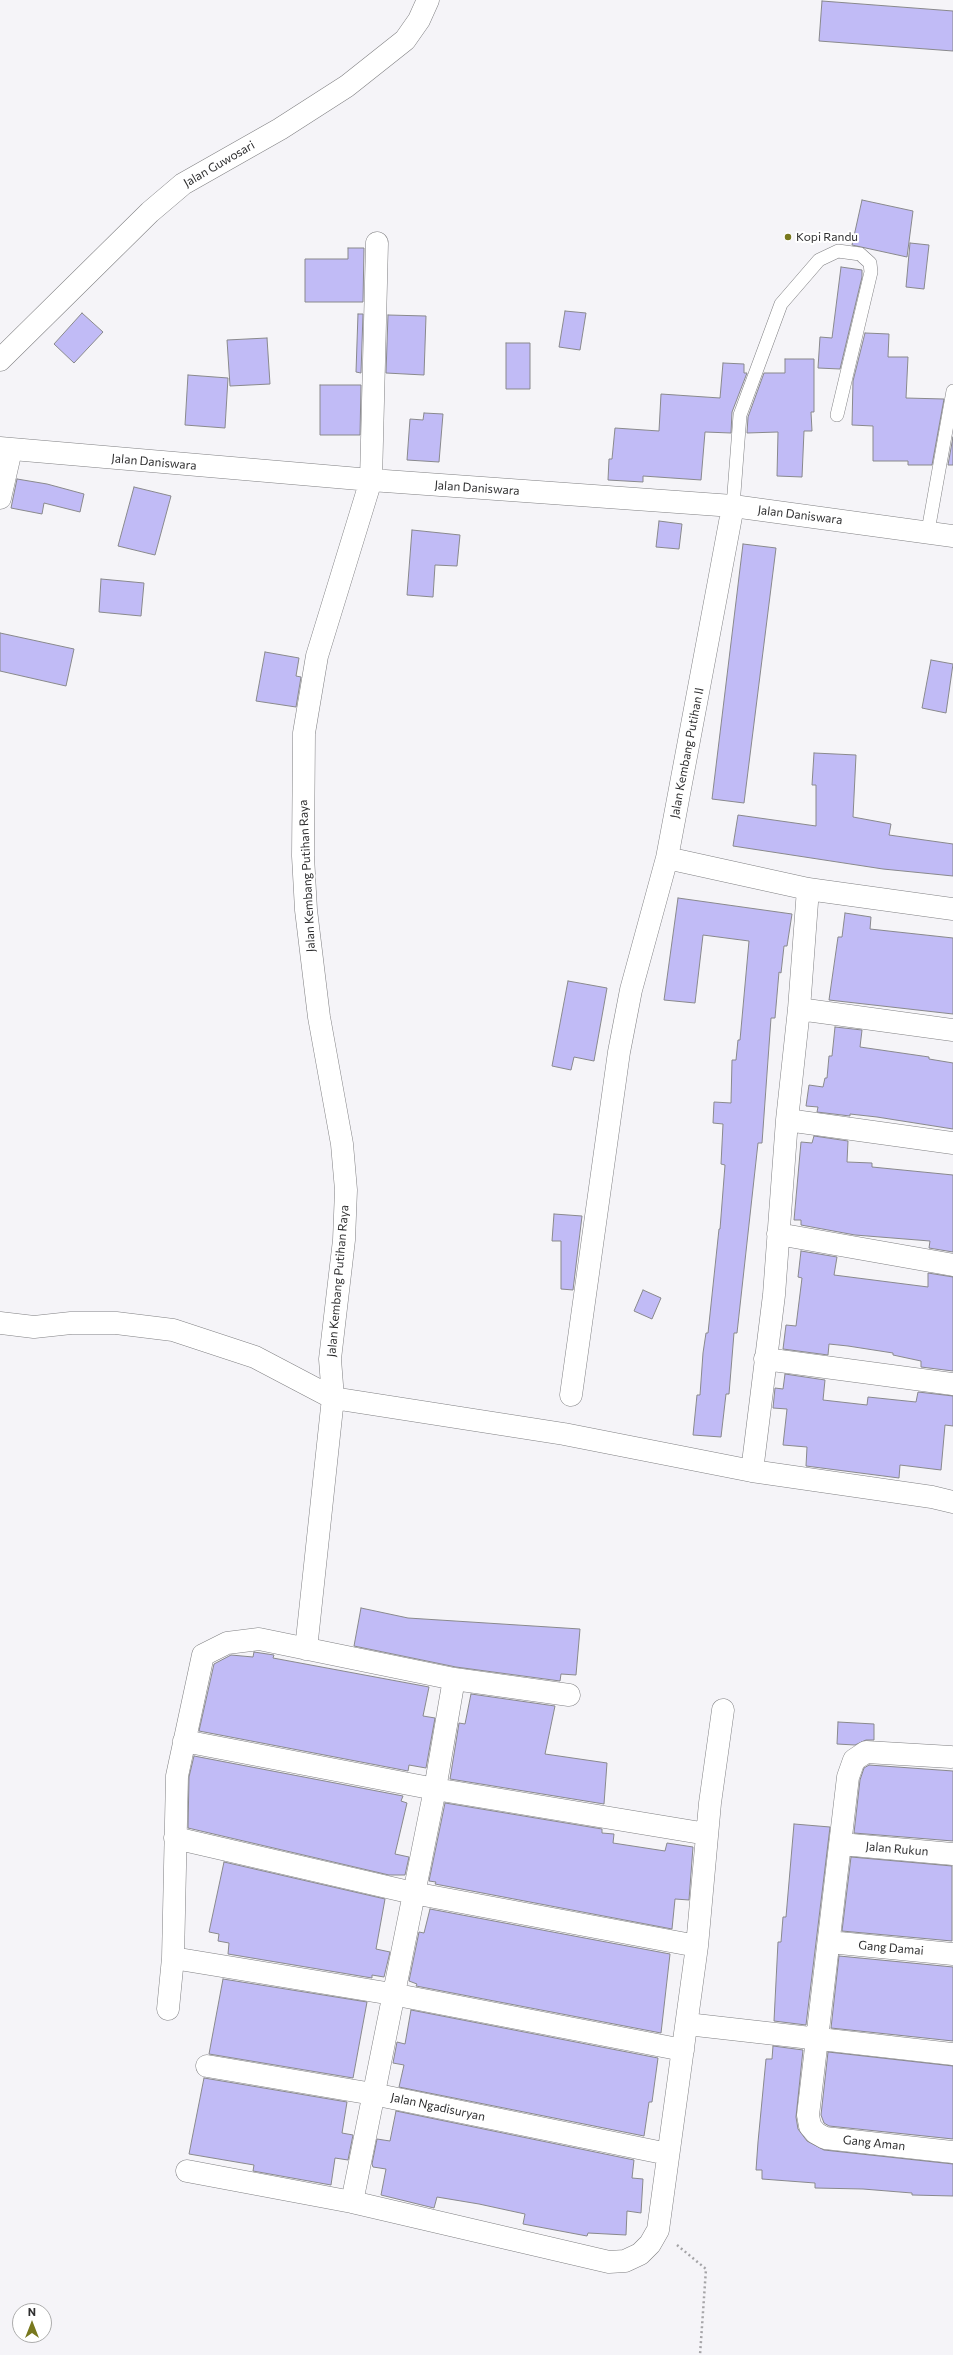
<!DOCTYPE html>
<html>
<head>
<meta charset="utf-8">
<style>
	body { margin:0 }
	#map { position:relative; width:953px; height:2355px; overflow:hidden; background:#f5f4f8; font-family:Commissioner,sans-serif }
	canvas { display:block }
	.north { position:absolute; left:12px; top:2303px; width:40px; height:40px; box-sizing:border-box; background:#fff; border:1px solid #acacac; border-radius:50%; rotate:0deg; font-size:11px; font-weight:700; line-height:16px; text-align:center; color:#2f2f30 }
	.north::after { content:''; display:block; margin:auto; width:14px; height:18px; background:#78781e; clip-path:polygon(50% 0,100% 100%,50% 72%,0 100%) }
</style>
</head>
<body>
<div id="map">
<canvas width="953" height="2355"></canvas>
<div class="north">N</div>
</div>
<script>
const ctx = document.querySelector('canvas').getContext('2d');
ctx.lineJoin = 'round';
function paint(path, color) {
  ctx.fillStyle = color;
  ctx.fill(path, 'evenodd');
}
function toPath(rows) {
  const path = new Path2D();
  for (const r of rows) {
    path.moveTo(r[0], r[1]);
    for (let i = 2; i < r.length; i += 2) path.lineTo(r[i], r[i + 1]);
  }
  return path;
}
function trace(path, color, width, dash) {
  ctx.strokeStyle = color;
  ctx.lineWidth = width;
  ctx.lineCap = dash ? 'butt' : 'round';
  ctx.setLineDash(dash || []);
  ctx.stroke(path);
}
function write(font, color, halo, rows, align = 'center') {
  ctx.font = font + ' Commissioner,sans-serif';
  ctx.lineWidth = 4;
  ctx.setLineDash([]);
  ctx.textBaseline = 'middle';
  ctx.strokeStyle = halo;
  ctx.fillStyle = color;
  for (const [text, x, y, turn = 0] of rows) {
    ctx.save();
    ctx.translate(x, y);
    ctx.rotate((+turn || 0) * Math.PI / 180);
    ctx.textAlign = isNaN(turn) ? turn : align;
    if (halo) ctx.strokeText(text, 0, 0);
    ctx.fillText(text, 0, 0);
    ctx.restore();
  }
}
const building = toPath([
	[822,1,953,11,953,51,819,41,822,1],
	[862,200,913,211,907,257,852,245,862,200],
	[910,243,929,245,924,289,906,287,910,243],
	[348,248,364,248,363,302,305,302,305,259,348,259,348,248],
	[841,267,862,270,862,277,840,369,818,368,820,337,832,338,841,267],
	[565,311,586,313,580,350,559,347,565,311],
	[82,313,103,332,74,363,54,344,82,313],
	[358,314,363,314,361,373,356,372,358,314],
	[388,315,426,316,424,375,386,373,388,315],
	[865,333,889,334,888,357,908,357,906,398,944,399,932,465,908,465,908,461,873,461,873,426,852,425,853,381,865,333],
	[267,338,270,384,230,386,227,340,267,338],
	[506,343,530,343,530,389,506,389,506,343],
	[785,359,814,359,814,412,811,412,812,431,804,431,802,477,777,476,778,432,747,433,748,417,764,373,785,373,785,359],
	[723,363,744,364,744,373,747,373,732,412,731,433,705,432,701,480,643,476,643,482,608,480,609,459,612,459,615,428,659,431,661,394,720,398,723,363],
	[188,375,228,378,225,428,185,425,188,375],
	[320,385,361,385,360,435,320,435,320,385],
	[424,413,443,414,439,462,407,460,410,419,423,420,424,413],
	[953,437,953,465,948,465,953,437],
	[17,479,47,484,84,494,80,512,44,503,42,514,11,508,17,479],
	[134,487,171,496,155,555,118,546,134,487],
	[659,521,682,524,679,549,656,547,659,521],
	[412,530,460,535,457,566,435,565,433,597,407,595,412,530],
	[743,544,776,548,744,803,712,799,743,544],
	[101,579,144,583,141,616,99,612,101,579],
	[0,633,74,649,66,686,0,671,0,633],
	[265,652,299,658,296,676,301,677,296,707,256,701,265,652],
	[931,660,953,664,946,713,922,708,931,660],
	[814,753,856,755,853,817,891,824,889,835,953,844,953,876,883,869,733,846,738,815,816,826,816,785,812,785,814,753],
	[678,898,792,914,787,946,784,946,781,973,779,972,775,1018,771,1018,762,1143,758,1143,737,1333,734,1333,729,1394,726,1394,721,1437,693,1435,697,1395,700,1395,703,1353,706,1333,708,1333,719,1229,720,1229,725,1165,721,1164,723,1124,713,1123,714,1102,731,1103,732,1060,736,1060,738,1040,740,1040,749,941,703,935,695,1003,664,1000,678,898],
	[845,913,871,917,870,929,953,938,953,1014,829,1000,838,937,842,937,845,913],
	[568,981,607,988,594,1061,574,1057,571,1070,552,1066,568,981],
	[835,1027,862,1030,860,1047,929,1057,929,1059,953,1063,953,1129,877,1117,850,1114,850,1116,817,1112,818,1107,806,1106,809,1085,823,1087,825,1078,827,1078,829,1056,832,1056,835,1027],
	[814,1136,848,1141,847,1162,872,1163,872,1167,953,1175,953,1252,929,1248,930,1241,855,1235,801,1225,801,1220,794,1220,801,1142,812,1143,814,1136],
	[554,1214,582,1216,573,1290,561,1289,561,1241,552,1241,554,1214],
	[801,1251,837,1257,834,1275,928,1287,928,1273,953,1277,953,1371,921,1367,921,1361,893,1355,893,1353,848,1346,829,1344,828,1355,783,1349,786,1325,796,1326,802,1278,798,1277,801,1251],
	[643,1290,661,1298,652,1319,634,1311,643,1290],
	[785,1374,825,1380,823,1400,867,1405,868,1397,916,1402,918,1392,953,1396,953,1426,945,1425,941,1470,900,1465,899,1478,806,1466,807,1447,783,1445,787,1409,773,1408,775,1388,783,1389,785,1374],
	[361,1608,408,1618,580,1629,576,1675,561,1674,560,1681,456,1667,354,1646,361,1608],
	[254,1652,274,1655,273,1658,429,1687,423,1716,435,1718,426,1768,409,1765,408,1771,199,1731,214,1664,231,1655,253,1657,254,1652],
	[471,1694,555,1706,545,1754,607,1763,604,1804,450,1779,459,1723,465,1724,471,1694],
	[838,1722,874,1724,874,1740,866,1740,855,1745,837,1744,838,1722],
	[194,1756,403,1796,401,1801,407,1803,395,1854,409,1857,405,1875,389,1875,188,1828,189,1777,194,1756],
	[869,1765,953,1771,953,1841,854,1833,860,1780,864,1768,869,1765],
	[445,1803,602,1829,602,1833,614,1834,613,1843,665,1851,667,1843,693,1847,689,1900,675,1899,672,1929,435,1884,436,1882,429,1881,445,1803],
	[794,1824,830,1827,806,2025,774,2021,778,1942,781,1942,783,1917,786,1917,794,1824],
	[851,1857,952,1866,952,1941,842,1931,851,1857],
	[224,1862,385,1899,376,1949,390,1952,384,1977,372,1975,372,1978,228,1954,229,1943,218,1941,219,1934,209,1932,224,1862],
	[430,1909,670,1954,661,2033,416,1986,417,1984,409,1981,419,1932,424,1933,430,1909],
	[839,1956,953,1967,953,2041,831,2028,839,1956],
	[223,1979,367,2002,353,2078,209,2054,223,1979],
	[411,2010,658,2058,652,2102,649,2102,644,2136,399,2087,404,2065,393,2063,397,2042,405,2044,411,2010],
	[773,2046,803,2050,796,2117,798,2129,807,2141,824,2150,953,2164,953,2196,912,2195,912,2193,863,2189,815,2188,815,2183,762,2179,762,2170,756,2170,758,2142,766,2059,772,2059,773,2046],
	[828,2052,953,2066,953,2139,829,2126,824,2123,821,2115,828,2052],
	[204,2078,347,2102,342,2133,353,2135,348,2160,335,2158,331,2185,253,2171,254,2165,189,2154,204,2078],
	[396,2111,634,2160,632,2178,643,2179,641,2213,627,2211,626,2235,588,2233,587,2236,523,2224,525,2214,479,2204,437,2197,434,2208,381,2195,386,2169,373,2167,372,2164,377,2139,390,2141,396,2111]
]);
paint(building, '#c1bbf6');
trace(building, '#89898c', 1);
const service = toPath([
	[733,506,740,415,781,304,819,260,838,251,860,254,870,263,871,272,837,415],
	[928,531,953,391]
]);
const minor = toPath([
	[0,448,371,480,733,506,953,536],
	[0,498,11,450],
	[733,506,667,858,808,889,953,909],
	[799,1009,953,1030],
	[787,1120,953,1143],
	[778,1234,953,1265],
	[0,1323,34,1327,71,1323,116,1323,173,1330,255,1357,333,1398],
	[765,1359,953,1384],
	[571,1395,619,1052,631,990,667,858],
	[333,1398,330,1359,344,1240,346,1190,342,1144,319,1017,306,910,303,856,304,733,317,656,371,480,377,243],
	[752,1471,774,1295,787,1120,799,1009,808,889],
	[306,1649,333,1398,564,1434,752,1471,932,1497,953,1502],
	[454,1679,569,1695],
	[184,1741,435,1789,707,1834],
	[951,1757,866,1752,854,1760,848,1777,808,2115,810,2126,816,2133,825,2138,953,2152],
	[175,1838,413,1893,697,1946],
	[841,1844,953,1854],
	[829,1942,953,1954],
	[173,1958,392,1994,683,2050],
	[168,2009,173,1958,177,1776,203,1655,227,1643,259,1639,454,1679,435,1789,352,2202,609,2262,625,2261,640,2254,650,2244,658,2230,697,1946,710,1803,723,1710],
	[687,2024,953,2054],
	[207,2066,373,2094,668,2154],
	[187,2171,352,2202]
]);
const tertiary = toPath([
	[0,360,150,212,183,184,280,129,347,86,405,40,419,20,428,0]
]);
trace(service, '#808083', 14);
trace(minor, '#808083', 23);
trace(tertiary, '#808083', 23);
trace(toPath([
	[677,2245,706,2269,700,2355]
]), '#a5a4a7', 2.5, [2, 3]);
trace(service, '#fff', 13);
trace(minor, '#fff', 22);
trace(tertiary, '#fff', 22);
for (const [x, y, r, color] of [
	[788,237,4,"#78781e"]
]) {
  const dot = new Path2D();
  dot.arc(x, y, r, 0, 2 * Math.PI);
  ctx.fillStyle = color;
  ctx.fill(dot);
  trace(dot, '#fff', 1.5);
}
write('12px', '#2f2f30', '#fff', [
	["Jalan Guwosari",219,164,-30],
	["Jalan Daniswara",154,462,5],
	["Jalan Daniswara",477,488,4],
	["Jalan Daniswara",800,515,7],
	["Jalan Kembang Putihan II",687,753,-79],
	["Jalan Kembang Putihan Raya",307,876,-93],
	["Jalan Kembang Putihan Raya",338,1281,-85],
	["Jalan Rukun",897,1849,5],
	["Gang Damai",891,1948,5],
	["Jalan Ngadisuryan",438,2107,12],
	["Gang Aman",874,2143,6]
]);
write('12px', '#2f2f30', '#fff', [
	["Kopi Randu",796,237]
], 'left');
</script>
</body>
</html>
